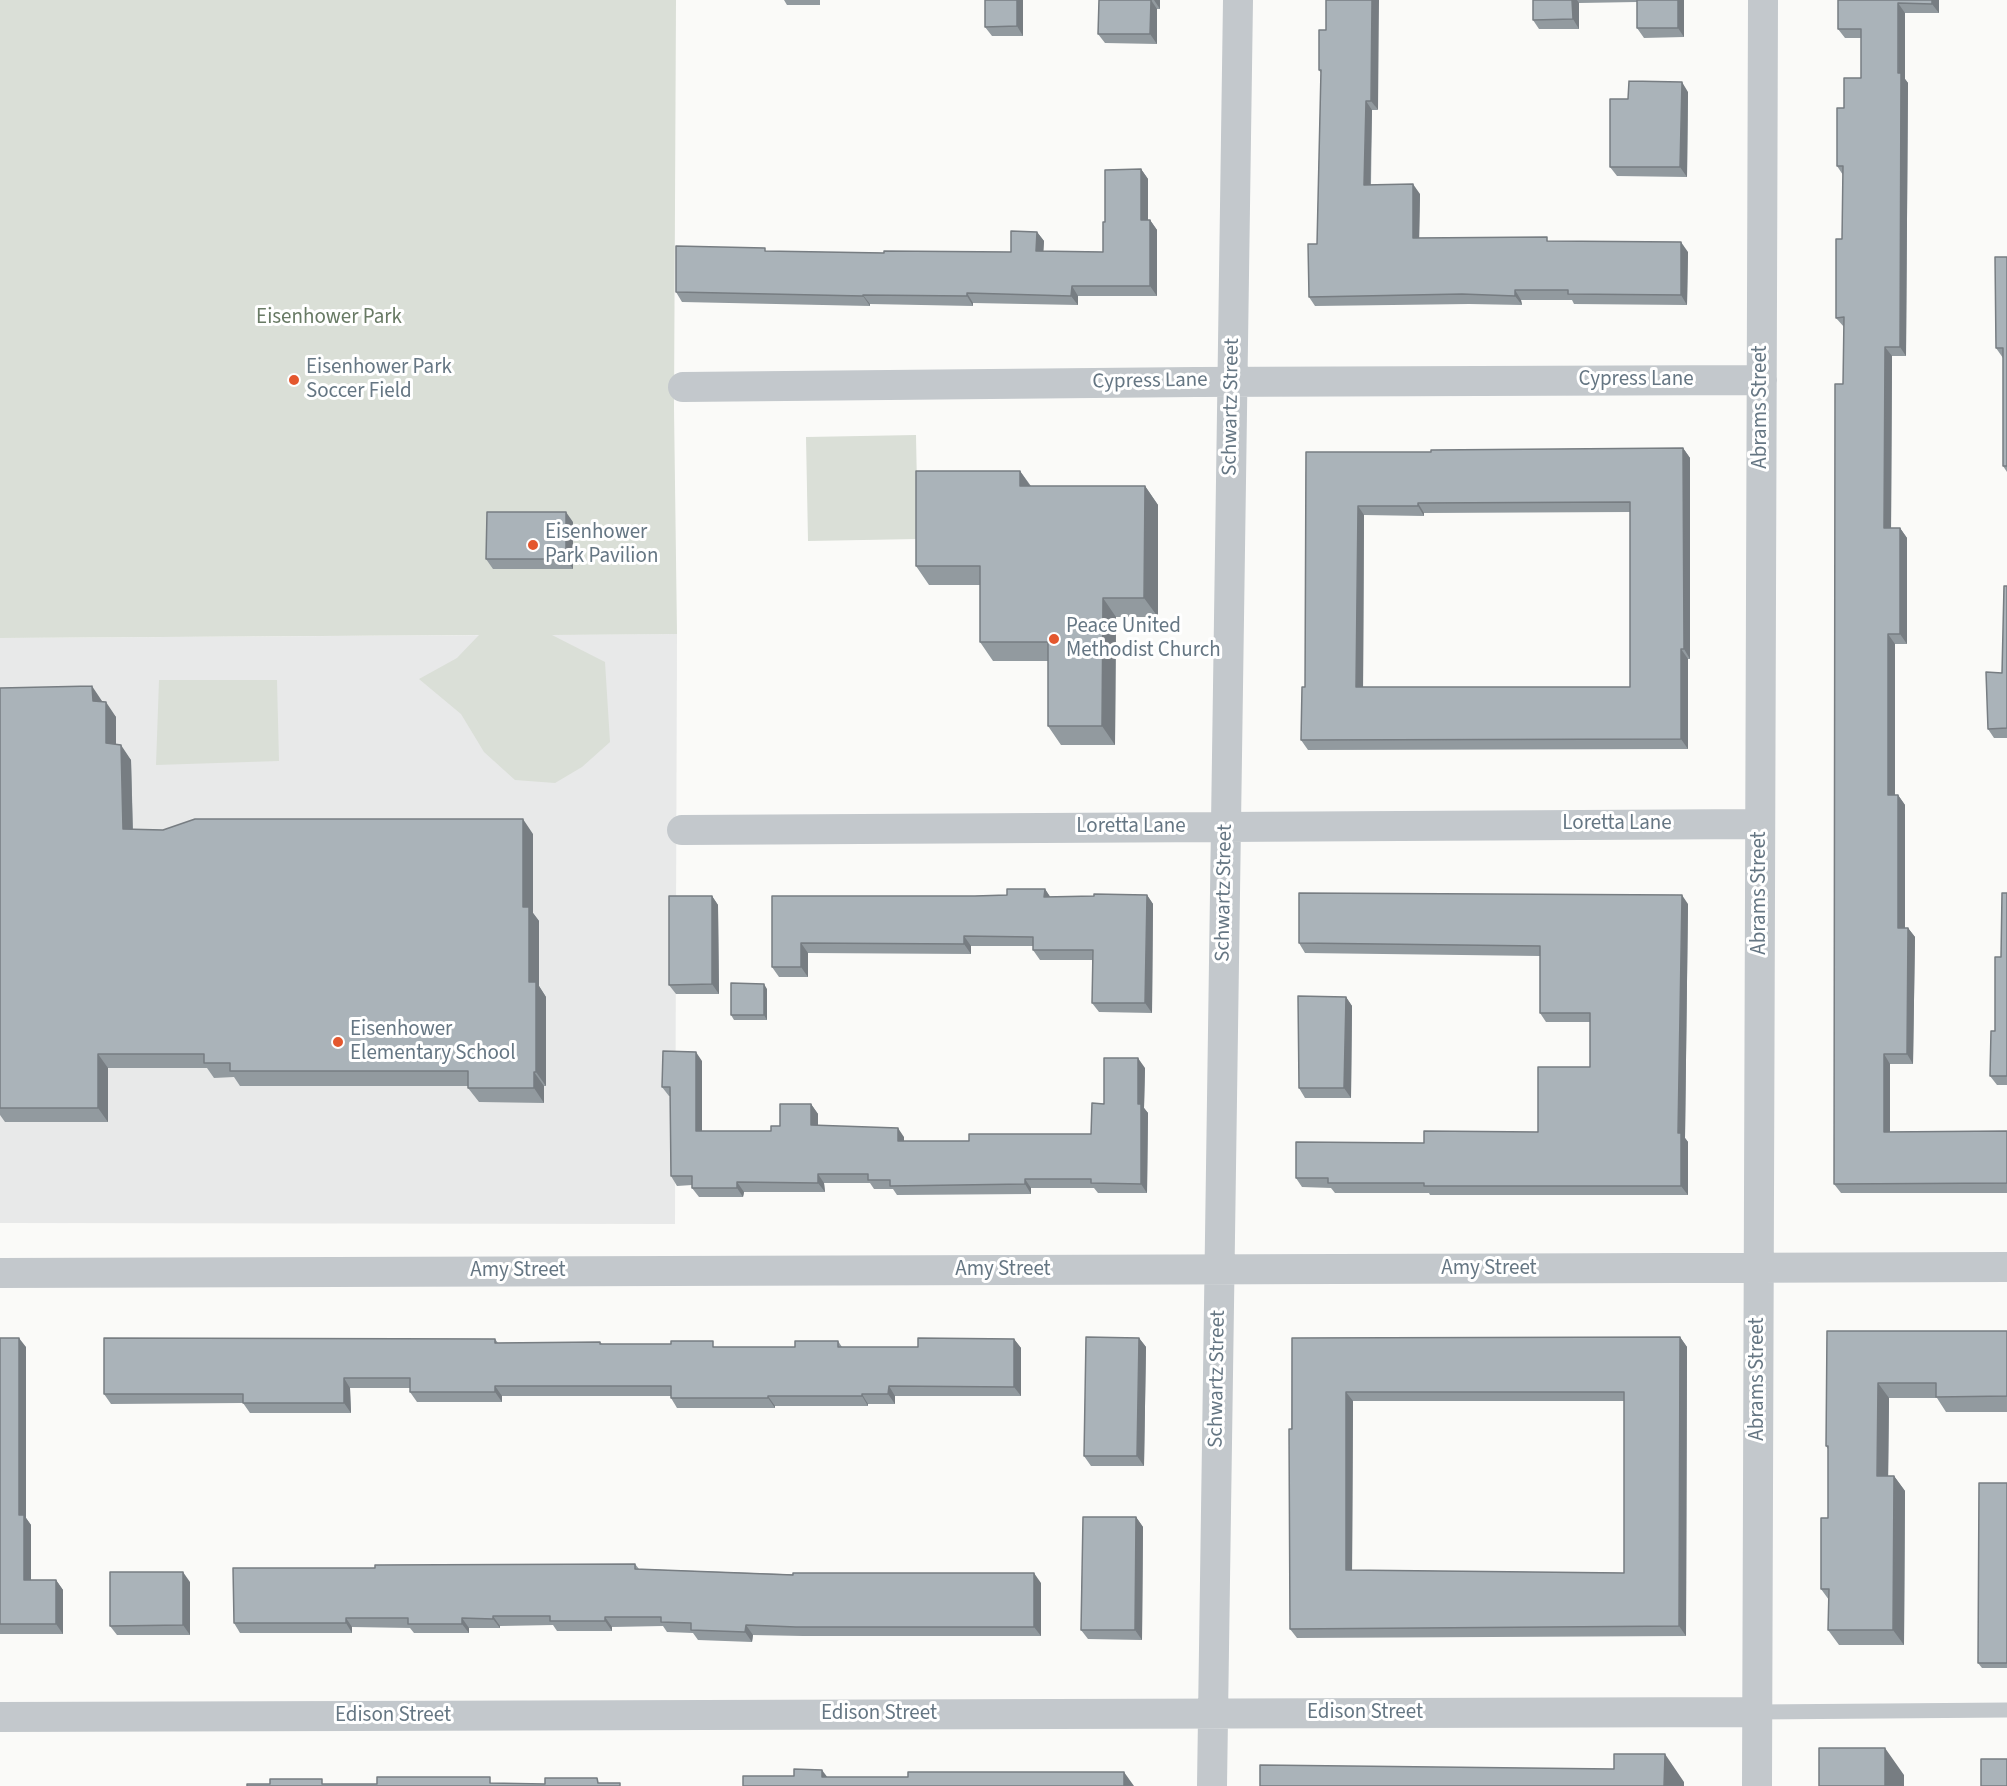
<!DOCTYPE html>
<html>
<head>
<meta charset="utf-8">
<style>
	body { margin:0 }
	canvas { display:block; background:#fafaf8 }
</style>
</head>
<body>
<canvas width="2007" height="1786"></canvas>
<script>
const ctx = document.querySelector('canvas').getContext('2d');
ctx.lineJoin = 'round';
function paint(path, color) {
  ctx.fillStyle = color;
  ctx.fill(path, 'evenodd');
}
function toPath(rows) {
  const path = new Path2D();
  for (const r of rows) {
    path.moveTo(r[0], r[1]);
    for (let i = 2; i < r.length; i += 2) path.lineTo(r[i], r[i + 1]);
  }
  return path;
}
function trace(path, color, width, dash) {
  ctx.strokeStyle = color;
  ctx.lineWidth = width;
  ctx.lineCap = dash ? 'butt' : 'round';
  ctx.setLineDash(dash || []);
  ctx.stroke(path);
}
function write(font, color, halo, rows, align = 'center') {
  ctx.font = font + ' "Source Sans 3",sans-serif';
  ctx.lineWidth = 6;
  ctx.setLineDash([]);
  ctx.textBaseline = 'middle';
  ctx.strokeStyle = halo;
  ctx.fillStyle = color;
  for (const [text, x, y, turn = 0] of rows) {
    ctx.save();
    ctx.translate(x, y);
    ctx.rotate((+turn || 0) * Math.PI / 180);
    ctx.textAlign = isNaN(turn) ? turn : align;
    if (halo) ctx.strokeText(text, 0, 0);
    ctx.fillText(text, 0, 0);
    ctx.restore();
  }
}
paint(toPath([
	[677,634,675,1224,0,1223,0,638]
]), '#e8e9e9');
paint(toPath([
	[0,0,676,0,674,408,677,634,552,635,605,662,610,742,582,767,555,783,515,780,484,752,461,714,419,679,457,658,479,635,0,638],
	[916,435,918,539,808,541,806,437],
	[159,680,277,680,279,761,156,765]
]), '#dadfd7');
trace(toPath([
	[1757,1712,2007,1710]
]), '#c3c8cc', 15);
trace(toPath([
	[683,387,1196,382,1762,380],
	[682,830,1760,824],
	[0,1273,2007,1267],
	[0,1717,1757,1712],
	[1212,1786,1238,0],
	[1757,1786,1763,0]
]), '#c3c8cc', 30);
paint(toPath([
	[784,0,820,0,820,5,787,5],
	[1023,0,1023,36,992,36,985,27],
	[1099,0,1160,0,1160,9,1157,9,1157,44,1105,43,1098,34],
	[1533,0,1684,0,1684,37,1644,38,1637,28,1637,2,1579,3,1579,29,1539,29,1533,20],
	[1838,0,1939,0,1939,13,1905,13,1905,79,1908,83,1906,356,1892,356,1891,528,1900,528,1907,538,1907,644,1895,644,1895,795,1898,795,1905,805,1905,928,1908,928,1915,937,1913,1064,1890,1064,1890,1132,2007,1131,2007,1193,1841,1193,1834,1184,1844,327,1836,318,1842,239,1843,175,1837,166,1844,108,1861,78,1861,38,1845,38,1838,29],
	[1326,30,1378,110,1372,110,1371,185,1420,194,1419,238,1549,241,1688,252,1687,305,1574,304,1572,300,1521,300,1522,305,1469,304,1315,306,1309,297,1317,244,1321,73,1319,70],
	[1688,92,1687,177,1617,176,1610,167,1628,99],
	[1141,169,1148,179,1148,220,1150,220,1157,230,1157,296,1078,296,1078,305,973,303,973,306,870,304,870,306,682,302,676,292,767,251,884,253,1011,252,1037,232,1044,241,1043,251,1103,252,1105,222],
	[2007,257,2007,472,2003,466,2003,358,1996,348],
	[1683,448,1690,458,1690,659,1688,659,1688,749,1308,750,1301,740,1305,687,1306,452,1431,452],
	[1630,512,1630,687,1363,687,1364,515,1424,516,1424,513],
	[1020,471,1031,486,1145,486,1158,505,1158,617,1116,617,1115,745,1061,745,1048,726,1048,661,993,661,980,642,980,585,929,585,916,566],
	[573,522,573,569,493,569,486,559],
	[2007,586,2007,738,1994,738,1988,729,2002,673],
	[0,688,102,701,102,702,116,717,116,745,131,760,133,830,533,834,533,913,539,921,539,986,546,997,546,1086,544,1086,544,1103,479,1102,468,1088,468,1086,240,1086,234,1077,214,1078,207,1068,108,1068,108,1122,5,1122,0,1115],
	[1045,889,1050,897,1147,895,1153,904,1152,1013,1099,1012,1092,1003,1092,960,1040,960,1033,950,1033,946,971,946,971,954,808,953,808,977,779,977,772,967,772,896,975,896,1007,895],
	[2007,893,2007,1085,1997,1085,1990,1076,1995,1031],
	[712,896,718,905,719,994,676,994,669,985],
	[1688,904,1685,1138,1688,1142,1688,1195,1430,1195,1429,1193,1335,1193,1331,1188,1302,1187,1296,1178,1424,1143,1538,1132,1590,1067,1590,1022,1546,1022,1540,1013,1540,956,1305,953,1299,943],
	[767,989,767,1020,734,1020,731,1015],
	[1346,997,1352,1006,1351,1098,1305,1098,1299,1088],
	[702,1061,702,1131,771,1131,780,1126,811,1104,818,1114,818,1126,904,1137,904,1141,969,1141,1091,1134,1104,1104,1145,1068,1144,1108,1148,1113,1147,1193,1098,1193,1094,1188,1031,1188,1031,1194,897,1195,893,1189,874,1189,870,1183,824,1183,825,1192,744,1192,743,1197,699,1197,692,1188,692,1185,677,1186,671,1176,670,1096,669,1096,662,1087],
	[1827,1331,2007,1331,2007,1412,1946,1412,1937,1398,1889,1398,1888,1476,1894,1476,1905,1491,1904,1645,1839,1645,1828,1630,1829,1600,1821,1589,1828,1518,1828,1449,1826,1446],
	[1680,1337,1687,1347,1686,1636,1297,1638,1290,1629,1292,1338],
	[1353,1401,1624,1401,1624,1573,1352,1570],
	[0,1338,26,1347,26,1518,31,1525,31,1580,56,1580,63,1590,63,1634,0,1634],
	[1139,1338,1146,1347,1144,1466,1091,1466,1084,1456],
	[495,1339,498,1343,600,1342,602,1344,717,1347,795,1347,838,1341,842,1347,918,1347,1014,1339,1021,1348,1021,1396,895,1396,895,1404,868,1404,868,1406,775,1406,775,1408,677,1408,671,1398,671,1396,502,1396,502,1402,417,1402,410,1392,410,1388,350,1388,351,1413,250,1413,243,1403,111,1404,104,1394],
	[2007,1483,2007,1668,1982,1668,1978,1663],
	[1136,1517,1143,1527,1142,1640,1088,1639,1081,1630],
	[635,1564,639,1569,1041,1583,1041,1636,803,1636,753,1635,752,1642,698,1640,693,1633,667,1632,663,1626,612,1627,612,1631,557,1631,553,1625,500,1626,500,1628,469,1628,469,1633,414,1633,410,1628,352,1627,352,1633,240,1633,234,1623,375,1568],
	[190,1582,190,1635,117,1635,110,1626]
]), '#929a9f');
paint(toPath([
	[1017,0,1023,0,1023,36,1017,26],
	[1151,0,1157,9,1157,44,1150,34],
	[1154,0,1160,0,1160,9],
	[1372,0,1379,0,1378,110,1371,101],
	[1572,0,1577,0,1579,3,1579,29,1573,19],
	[1678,0,1684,0,1684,37,1678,28],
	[1932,0,1939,0,1939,13,1932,4],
	[1898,3,1905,13,1905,79,1908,83,1906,356,1900,347],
	[1682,82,1688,92,1687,177,1680,167],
	[1366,101,1372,110,1370,194,1364,185],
	[1141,169,1148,179,1148,230,1141,220],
	[1413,184,1420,194,1419,247,1413,238],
	[1150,220,1157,230,1157,296,1150,286],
	[1037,232,1044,241,1043,261,1036,251],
	[1681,242,1688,252,1687,305,1681,295],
	[1072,286,1078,296,1078,305,1071,296],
	[1515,290,1521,300,1522,305,1515,296],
	[967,293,973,303,973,306,967,296],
	[863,295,870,304,870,306,863,296],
	[1885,347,1892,356,1891,538,1884,528],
	[1683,448,1690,458,1690,659,1684,649],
	[1020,471,1033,490,1020,486],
	[1145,486,1158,505,1158,617,1144,598],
	[1418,503,1424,513,1424,516,1418,506],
	[1358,506,1364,515,1363,696,1356,687],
	[566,512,573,522,573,569,566,559],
	[1900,528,1907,538,1907,644,1900,634],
	[1103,598,1116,617,1115,745,1102,726],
	[1888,634,1895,644,1895,805,1888,795],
	[1681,649,1688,659,1688,749,1681,739],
	[92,686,102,701,103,716,93,701],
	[106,702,116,717,116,758,106,743],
	[121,745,131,760,133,844,123,829],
	[1898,795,1905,805,1905,937,1898,928],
	[523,819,533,834,533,913,539,921,539,986,546,997,546,1086,536,1072,523,907],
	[1045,889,1051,898,1044,897],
	[1147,895,1153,904,1152,1013,1145,1003],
	[1682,895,1688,904,1685,1138,1688,1142,1688,1195,1681,1186,1678,1133],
	[712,896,718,905,719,994,712,984],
	[1908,928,1915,937,1913,1064,1907,1054],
	[964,936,971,946,971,954,964,944],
	[801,943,808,953,808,977,801,967],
	[764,984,767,989,767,1020,764,1015],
	[1346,997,1352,1006,1351,1098,1344,1088],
	[696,1052,702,1061,702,1140,696,1131],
	[98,1054,108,1068,108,1122,98,1108],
	[1884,1054,1890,1064,1890,1142,1884,1132],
	[1138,1058,1145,1068,1144,1108,1148,1113,1147,1193,1141,1184,1138,1104],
	[534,1072,544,1086,544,1103,534,1088],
	[811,1104,818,1114,818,1135,811,1125],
	[898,1128,904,1137,904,1150,898,1141],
	[818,1174,824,1183,825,1192,818,1183],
	[1025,1179,1031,1188,1031,1194,1025,1184],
	[737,1182,744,1192,743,1197,737,1188],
	[1680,1337,1687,1347,1686,1636,1679,1626],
	[19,1338,26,1347,26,1518,31,1525,31,1590,24,1580,19,1515],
	[1139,1338,1146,1347,1144,1466,1137,1456],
	[1014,1339,1021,1348,1021,1396,1014,1387],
	[344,1378,350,1388,351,1413,344,1403],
	[1878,1383,1889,1398,1888,1491,1877,1476],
	[495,1386,502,1396,502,1402,495,1392],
	[889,1386,895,1396,895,1404,888,1394],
	[1346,1392,1353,1401,1352,1580,1346,1570],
	[862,1394,868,1404,868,1406,862,1396],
	[768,1396,775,1406,775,1408,768,1398],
	[1894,1476,1905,1491,1904,1645,1893,1630],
	[1136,1517,1143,1527,1142,1640,1135,1630],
	[183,1572,190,1582,190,1635,183,1625],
	[1034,1573,1041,1583,1041,1636,1034,1627],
	[56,1580,63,1590,63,1634,56,1624],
	[493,1616,500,1626,500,1628,493,1619],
	[605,1617,612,1627,612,1631,605,1621],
	[346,1618,352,1627,352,1633,346,1623],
	[462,1618,469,1628,469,1633,462,1624],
	[746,1625,753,1635,752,1642,745,1632],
	[1885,1748,1904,1775,1904,1786,1885,1786],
	[1665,1754,1684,1782,1684,1786,1664,1786],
	[822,1770,834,1786,822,1777],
	[1124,1772,1134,1786,1124,1786]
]), '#777d82');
const building = toPath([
	[985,0,1017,0,1017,26,985,27,985,0],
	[1099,0,1151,0,1150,34,1098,34,1099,0],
	[1326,0,1372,0,1371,101,1366,101,1364,185,1413,184,1413,238,1547,237,1547,241,1681,242,1681,295,1568,294,1568,290,1515,290,1515,296,1462,294,1309,297,1308,244,1317,244,1321,70,1319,70,1319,30,1326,30,1326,0],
	[1533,0,1572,0,1573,19,1533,20,1533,0],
	[1637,0,1678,0,1678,28,1637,28,1637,0],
	[1838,0,1932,0,1932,4,1898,3,1898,73,1901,73,1900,347,1885,347,1884,528,1900,528,1900,634,1888,634,1888,795,1898,795,1898,928,1908,928,1907,1054,1884,1054,1884,1132,2007,1131,2007,1183,1834,1184,1835,384,1843,384,1844,317,1836,318,1836,239,1842,239,1843,166,1837,166,1837,108,1844,108,1844,78,1861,78,1861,29,1838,29,1838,0],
	[1629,81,1682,82,1680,167,1610,167,1610,99,1628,99,1629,81],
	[1141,169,1141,220,1150,220,1150,286,1072,286,1071,296,967,293,967,296,863,295,863,296,676,292,676,246,765,248,765,251,884,253,884,251,1011,252,1011,231,1037,232,1036,251,1103,252,1103,222,1105,222,1105,170,1141,169],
	[1995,257,2007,257,2007,466,2003,466,2003,348,1996,348,1995,257],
	[1683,448,1684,649,1681,649,1681,739,1301,740,1302,687,1305,687,1306,452,1431,452,1431,450,1683,448],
	[1630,502,1630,687,1356,687,1358,506,1418,506,1418,503,1630,502],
	[916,471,1020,471,1020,486,1145,486,1144,598,1103,598,1102,726,1048,726,1048,642,980,642,980,566,916,566,916,471],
	[487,512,566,512,566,559,486,559,487,512],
	[2004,586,2007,586,2007,728,1988,729,1986,672,2002,673,2004,586],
	[92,686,93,701,106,702,106,743,121,745,123,829,163,830,195,819,523,819,523,907,529,907,529,982,536,982,536,1072,534,1072,534,1088,468,1088,468,1071,230,1071,230,1063,204,1063,204,1054,98,1054,98,1108,0,1108,0,688,92,686],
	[1007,889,1045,889,1044,897,1094,896,1094,894,1147,895,1145,1003,1092,1003,1093,950,1033,950,1033,937,964,936,964,944,801,943,801,967,772,967,772,896,975,896,1007,895,1007,889],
	[1299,893,1682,895,1678,1133,1681,1133,1681,1186,1424,1186,1424,1183,1328,1183,1328,1178,1296,1178,1296,1142,1424,1143,1424,1131,1538,1132,1538,1067,1590,1067,1590,1013,1540,1013,1540,946,1299,943,1299,893],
	[2002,893,2007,893,2007,1076,1990,1076,1991,1031,1995,1031,1995,957,2001,957,2002,893],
	[669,896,712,896,712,984,669,985,669,896],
	[731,983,764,984,764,1015,731,1015,731,983],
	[1298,996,1346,997,1344,1088,1299,1088,1298,996],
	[663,1051,696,1052,696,1131,771,1131,771,1126,780,1126,780,1104,811,1104,811,1125,898,1128,898,1141,969,1141,969,1134,1091,1134,1092,1103,1104,1104,1104,1058,1138,1058,1138,1104,1141,1104,1141,1184,1091,1183,1091,1179,1025,1179,1025,1184,890,1186,890,1180,868,1180,868,1174,818,1174,818,1183,737,1182,737,1188,692,1188,692,1176,671,1176,670,1087,662,1087,663,1051],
	[1827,1331,2007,1331,2007,1396,1936,1397,1936,1383,1878,1383,1877,1476,1894,1476,1893,1630,1828,1630,1829,1589,1821,1589,1821,1518,1828,1518,1828,1446,1826,1446,1827,1331],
	[1086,1337,1139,1338,1137,1456,1084,1456,1086,1337],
	[1680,1337,1679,1626,1290,1629,1289,1429,1292,1429,1292,1338,1680,1337],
	[1346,1392,1624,1392,1624,1573,1346,1570,1346,1392],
	[0,1338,19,1338,19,1515,24,1515,24,1580,56,1580,56,1624,0,1624,0,1338],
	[104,1338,495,1339,495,1343,600,1342,600,1344,671,1344,671,1341,713,1341,713,1347,795,1347,795,1341,838,1341,838,1347,918,1347,918,1338,1014,1339,1014,1387,889,1386,888,1394,862,1394,862,1396,768,1396,768,1398,671,1398,671,1386,495,1386,495,1392,410,1392,410,1378,344,1378,344,1403,243,1403,243,1394,104,1394,104,1338],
	[1979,1483,2007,1483,2007,1663,1978,1663,1979,1483],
	[1083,1517,1136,1517,1135,1630,1081,1630,1083,1517],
	[635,1564,635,1569,793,1575,793,1573,1034,1573,1034,1627,796,1627,746,1625,745,1632,691,1630,691,1623,661,1622,661,1617,605,1617,605,1621,550,1621,550,1616,493,1616,493,1619,462,1618,462,1624,408,1624,408,1618,346,1618,346,1623,234,1623,233,1568,375,1568,375,1565,635,1564],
	[110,1572,183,1572,183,1625,110,1626,110,1572],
	[1819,1748,1885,1748,1885,1786,1819,1786,1819,1748],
	[1614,1754,1665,1754,1664,1786,1260,1786,1260,1765,1614,1769,1614,1754],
	[1981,1759,2007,1759,2007,1786,1981,1786,1981,1759],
	[794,1769,822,1770,822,1777,908,1777,908,1772,1124,1772,1124,1786,743,1786,743,1776,794,1776,794,1769],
	[377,1777,490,1777,490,1783,545,1784,545,1778,597,1778,598,1783,620,1783,620,1786,247,1786,247,1784,270,1784,270,1779,322,1779,322,1784,377,1784,377,1777]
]);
paint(building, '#aab3b9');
trace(building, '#777d82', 1.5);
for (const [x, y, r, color] of [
	[294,380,6,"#e4572e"],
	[533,545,6,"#e4572e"],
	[1054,639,6,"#e4572e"],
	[338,1042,6,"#e4572e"]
]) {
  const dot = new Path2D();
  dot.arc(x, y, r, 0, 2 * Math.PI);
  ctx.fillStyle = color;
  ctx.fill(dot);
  trace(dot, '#fff', 2);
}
write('21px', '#687a64', '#fff', [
	["Eisenhower Park",329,318]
]);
write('21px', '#657683', '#fff', [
	["Eisenhower Park",306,368],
	["Soccer Field",306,392],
	["Eisenhower",545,533],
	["Park Pavilion",545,557],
	["Peace United",1066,627],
	["Methodist Church",1066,651],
	["Eisenhower",350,1030],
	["Elementary School",350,1054]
], 'left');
write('21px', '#657683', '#fff', [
	["Cypress Lane",1636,380],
	["Cypress Lane",1150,382,-1],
	["Schwartz Street",1232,407,-89],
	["Abrams Street",1761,407,-90],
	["Loretta Lane",1617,824],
	["Loretta Lane",1131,827],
	["Schwartz Street",1225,893,-89],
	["Abrams Street",1760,893,-90],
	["Amy Street",1489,1269],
	["Amy Street",1003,1270],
	["Amy Street",518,1271],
	["Schwartz Street",1218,1379,-89],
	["Abrams Street",1758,1379,-90],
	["Edison Street",1365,1713],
	["Edison Street",879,1714],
	["Edison Street",393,1716]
]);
</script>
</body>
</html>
